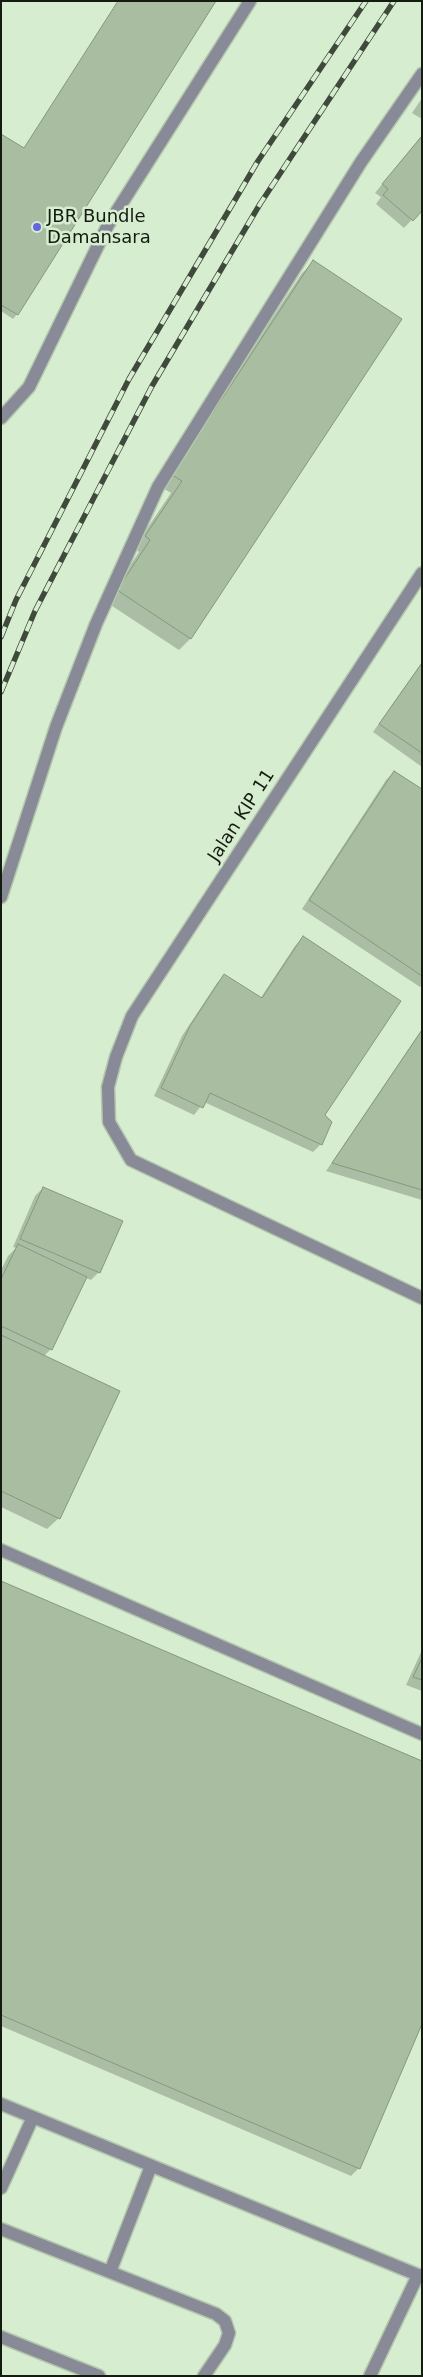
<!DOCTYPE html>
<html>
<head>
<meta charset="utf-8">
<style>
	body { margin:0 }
	#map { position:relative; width:423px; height:2377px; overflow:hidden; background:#d7edd0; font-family:"DejaVu Sans",sans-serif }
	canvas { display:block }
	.frame { position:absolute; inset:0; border:2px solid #141b11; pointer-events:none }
</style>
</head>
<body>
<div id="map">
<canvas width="423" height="2377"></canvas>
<div class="frame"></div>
</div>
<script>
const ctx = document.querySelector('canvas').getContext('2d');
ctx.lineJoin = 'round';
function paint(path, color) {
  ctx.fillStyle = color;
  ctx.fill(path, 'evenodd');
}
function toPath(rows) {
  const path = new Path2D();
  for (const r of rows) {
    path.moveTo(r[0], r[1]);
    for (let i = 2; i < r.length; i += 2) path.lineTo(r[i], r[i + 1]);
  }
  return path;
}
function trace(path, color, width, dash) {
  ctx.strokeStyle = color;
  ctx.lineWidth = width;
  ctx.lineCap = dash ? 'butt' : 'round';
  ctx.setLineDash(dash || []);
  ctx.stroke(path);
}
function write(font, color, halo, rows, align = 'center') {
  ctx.font = font + ' "DejaVu Sans",sans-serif';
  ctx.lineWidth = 5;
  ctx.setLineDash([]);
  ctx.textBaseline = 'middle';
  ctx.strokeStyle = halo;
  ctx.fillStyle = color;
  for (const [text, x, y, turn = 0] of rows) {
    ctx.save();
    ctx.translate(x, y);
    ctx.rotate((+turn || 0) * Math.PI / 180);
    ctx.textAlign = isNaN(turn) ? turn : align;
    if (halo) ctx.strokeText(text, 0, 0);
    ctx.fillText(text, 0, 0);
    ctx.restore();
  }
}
paint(toPath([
	[214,1,17,314,13,319,1,311,1,135,23,149],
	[422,98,422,119,412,113],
	[422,135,422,209,404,228,376,204,381,197,375,193],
	[314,262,401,320,190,639,179,650,106,602,139,552,134,548,171,493,161,487,302,273],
	[422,662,422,767,373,732],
	[394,772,422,790,422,985,420,987,302,909,386,780],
	[303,938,324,1115,321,1144,313,1152,204,1102,194,1115,154,1096,182,1036,217,983,225,975,260,999,295,946],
	[422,1029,422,1200,326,1171],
	[43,1188,99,1272,91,1280,86,1278,51,1349,43,1357,59,1518,47,1529,1,1507,1,1270,8,1256,16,1248,13,1247,35,1196],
	[1,1582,359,2168,351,2176,1,2026],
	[422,1650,422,1691,406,1685]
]), '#0003');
const building = toPath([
	[118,1,216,1,18,315,1,305,1,134,24,148,118,1],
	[422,136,422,211,413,221,383,195,388,189,382,184,422,136],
	[313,260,402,319,191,639,117,590,150,540,145,536,182,481,172,475,313,260],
	[422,663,422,753,379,724,422,663],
	[394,771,422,789,422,976,309,900,394,771],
	[303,936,401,1001,325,1115,332,1122,322,1145,210,1093,203,1108,161,1088,190,1026,224,974,262,998,303,936],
	[422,1030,422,1190,332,1163,422,1030],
	[43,1187,123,1221,100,1273,20,1239,43,1187],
	[18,1244,87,1277,52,1350,1,1326,1,1279,18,1244],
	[1,1335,120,1391,60,1519,1,1491,1,1335],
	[1,1581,422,1761,422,2024,360,2169,1,2015,1,1581],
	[422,1658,422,1680,413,1677,422,1658]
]);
paint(building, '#a9bda1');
trace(building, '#84987d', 1);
const service = toPath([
	[1,418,29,387,108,225,250,1],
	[1,897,56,727,96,624,158,487,361,162,422,74],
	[1,1550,422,1734],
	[1,2104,418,2275],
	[1,2188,33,2117],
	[1,2229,216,2314,225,2321,229,2333,225,2345,204,2376],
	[110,2272,151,2166],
	[1,2337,99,2376]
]);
const minor = toPath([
	[422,573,132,1016,116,1057,108,1087,109,1122,131,1160,422,1298],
	[370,2376,418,2275,422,2277]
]);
trace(service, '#b4c7ae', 15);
trace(minor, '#b4c7ae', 15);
trace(service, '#888b97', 12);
trace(minor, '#888b97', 12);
const rail = toPath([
	[1,637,16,600,129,379,258,161,366,1],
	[1,692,35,611,152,386,260,204,394,1]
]);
trace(rail, '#404a3c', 5.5);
trace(rail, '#d7edd0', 4, [11]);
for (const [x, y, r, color] of [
	[37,227,5,"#6466df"]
]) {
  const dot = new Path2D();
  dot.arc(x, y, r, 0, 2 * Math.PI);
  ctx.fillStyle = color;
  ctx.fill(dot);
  trace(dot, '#d7edd0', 2);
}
write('18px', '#141b11', '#d7edd0', [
	["JBR Bundle",47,217],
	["Damansara",47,238]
], 'left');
write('18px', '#141b11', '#d7edd0', [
	["Jalan KIP 11",242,816,-57]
]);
</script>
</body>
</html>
